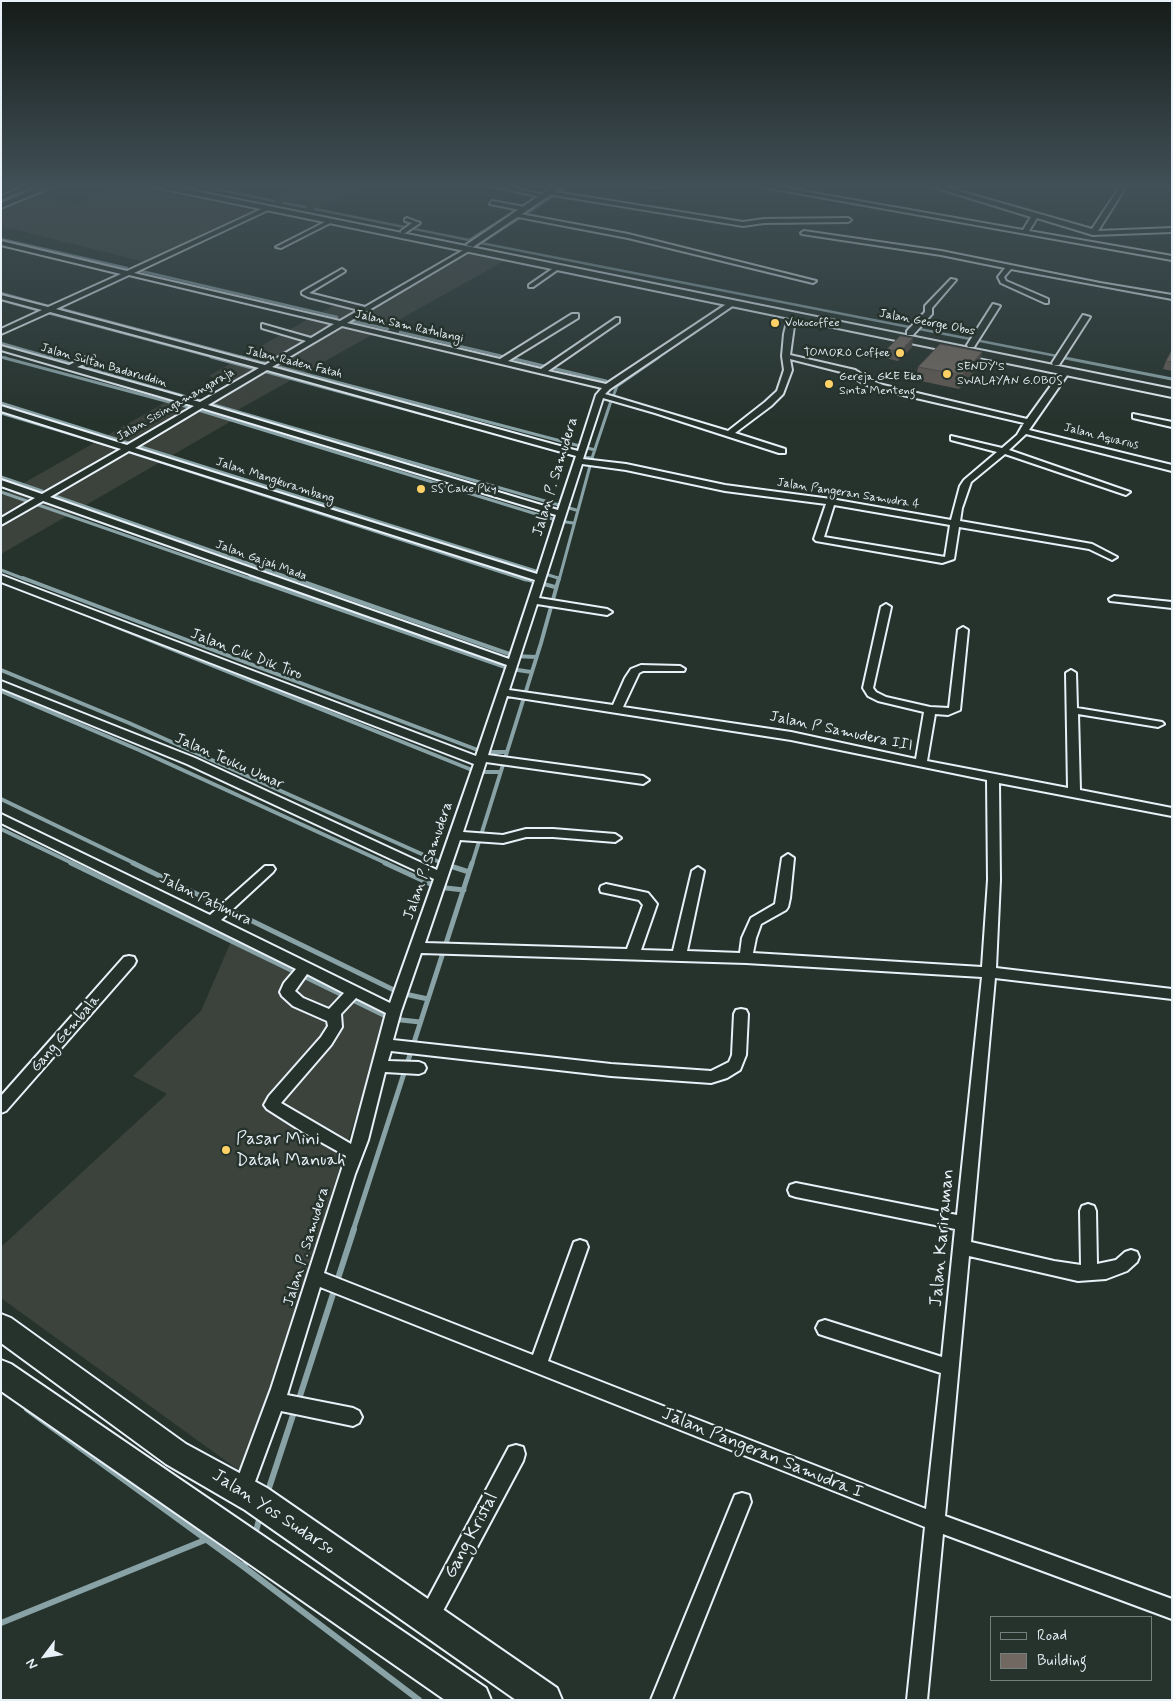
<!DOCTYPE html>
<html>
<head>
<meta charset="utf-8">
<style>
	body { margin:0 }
	#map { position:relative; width:1173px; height:1701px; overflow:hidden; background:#26332d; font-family:Mynerve,sans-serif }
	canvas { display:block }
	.frame { position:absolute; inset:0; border:2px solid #e8f1f8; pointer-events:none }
	.legend { position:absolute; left:990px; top:1616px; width:162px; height:65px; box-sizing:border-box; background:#26332d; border:1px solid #747f7e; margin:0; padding:6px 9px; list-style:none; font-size:15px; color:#e8f1f8 }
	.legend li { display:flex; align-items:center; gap:10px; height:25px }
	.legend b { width:25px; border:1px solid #747f7e }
	.north { position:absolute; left:20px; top:1631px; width:50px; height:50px; -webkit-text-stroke:4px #26332d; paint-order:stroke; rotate:239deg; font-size:14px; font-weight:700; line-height:20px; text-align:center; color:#e8f1f8 }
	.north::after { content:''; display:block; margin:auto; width:18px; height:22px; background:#e8f1f8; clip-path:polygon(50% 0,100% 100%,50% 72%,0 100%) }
</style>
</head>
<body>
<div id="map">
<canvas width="1173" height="1701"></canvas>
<div class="frame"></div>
<ul class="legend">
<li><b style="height:6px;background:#26332d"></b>Road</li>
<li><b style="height:14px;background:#706861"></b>Building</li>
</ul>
<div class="north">N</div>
</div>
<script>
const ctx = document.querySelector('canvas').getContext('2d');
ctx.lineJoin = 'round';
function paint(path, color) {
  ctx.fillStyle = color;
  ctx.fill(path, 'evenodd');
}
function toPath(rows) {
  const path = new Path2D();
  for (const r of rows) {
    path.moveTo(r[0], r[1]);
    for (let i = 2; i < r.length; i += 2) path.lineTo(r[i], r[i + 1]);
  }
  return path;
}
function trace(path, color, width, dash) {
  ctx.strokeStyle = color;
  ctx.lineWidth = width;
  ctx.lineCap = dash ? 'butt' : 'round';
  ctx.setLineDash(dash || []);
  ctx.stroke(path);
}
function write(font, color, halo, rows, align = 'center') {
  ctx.font = font + ' Mynerve,sans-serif';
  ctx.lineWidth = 5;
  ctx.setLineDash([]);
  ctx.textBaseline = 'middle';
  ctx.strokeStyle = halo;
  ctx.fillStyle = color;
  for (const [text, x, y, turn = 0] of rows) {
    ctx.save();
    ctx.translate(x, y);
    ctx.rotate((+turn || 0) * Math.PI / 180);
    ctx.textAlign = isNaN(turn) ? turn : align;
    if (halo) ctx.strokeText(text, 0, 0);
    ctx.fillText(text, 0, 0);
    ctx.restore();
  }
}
paint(toPath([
	[119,185,131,185,255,211,145,262,1,226,1,210,34,196,76,204],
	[304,185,364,185,312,211,270,202],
	[467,252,506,260,234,412,242,415,1,554,1,496,166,402,192,408,231,383,209,376,315,315,338,304,367,310],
	[233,937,388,1013,244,1474,1,1298,1,1247,167,1094,133,1076,201,1011]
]), '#3c433d');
trace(toPath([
	[196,185,274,201],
	[1,200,38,185],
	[284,203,305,207],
	[315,209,469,240,548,190],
	[1,239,127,268],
	[481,243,1067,358],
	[481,243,571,185],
	[137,270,337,317],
	[1,293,48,306],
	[1,300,40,311],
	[58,308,246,358],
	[48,313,216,358],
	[348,320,388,329],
	[400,332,502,356],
	[1,343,53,358],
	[1,357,6,358],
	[657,358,719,316]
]), '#89a2a6', 2.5);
trace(toPath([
	[1,357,192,408,559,521,573,523],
	[49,357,576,510],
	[211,357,478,429],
	[241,357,595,450],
	[1060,357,1172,379],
	[515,359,606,381],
	[614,394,617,386,659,357],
	[1,403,558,578],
	[1,413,117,448],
	[130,452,526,580],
	[579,457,592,458,611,401],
	[1,477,42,491],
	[1,492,254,580],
	[55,496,296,580],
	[1,570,27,580],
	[559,580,590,466]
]), '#89a2a6', 3);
trace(toPath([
	[23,578,483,752,506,752],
	[250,578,511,669,531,672],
	[292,578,515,656,536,657],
	[522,578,555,587],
	[102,621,477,772,500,772],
	[1,670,129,723,444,864],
	[1,691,139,750,388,864],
	[1,799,136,864],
	[1,829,74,864],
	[472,864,541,643,559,578]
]), '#89a2a6', 4);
trace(toPath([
	[71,863,392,1019,420,1022],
	[133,863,400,993,428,999],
	[385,863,437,887,464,890],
	[441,863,469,872],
	[353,1231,472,863]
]), '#89a2a6', 5);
trace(toPath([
	[298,1402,354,1229],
	[27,1409,244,1567,419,1700],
	[267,1494,295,1409],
	[255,1535,260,1516],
	[244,1567,248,1557],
	[1,1623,205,1540]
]), '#89a2a6', 6);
const minor = toPath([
	[487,185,501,185,549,196,546,198,487,185],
	[639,185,662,185,659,187,639,185],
	[752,185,768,185,1023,230,1031,217,927,185,938,185,1092,229,1121,185,1127,185,1098,231,1172,228,1172,232,1093,235,1037,218,1029,231,1172,256,1172,260,752,185],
	[549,191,743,222,764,219,848,218,851,220,848,222,764,223,743,226,547,194,549,191],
	[492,201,525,207,528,209,525,211,490,204,492,201],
	[266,207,268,210,134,273,340,321,359,310,308,297,302,294,302,292,342,269,345,271,344,272,309,293,365,307,467,248,470,250,469,251,347,323,500,359,572,314,578,314,578,318,508,361,541,369,616,318,619,318,619,322,548,371,606,384,731,301,734,301,734,305,610,389,605,394,728,431,765,402,777,391,784,370,782,356,784,334,786,326,793,314,796,314,800,316,794,326,790,355,855,370,870,380,883,385,1027,419,1063,369,1069,369,1070,371,1029,430,1172,465,1172,471,1026,434,1009,450,1130,492,1126,495,1123,494,1005,454,971,482,962,508,960,521,1092,544,1117,557,1112,560,1089,549,959,527,954,559,942,563,816,541,814,539,826,504,725,491,626,470,582,464,539,598,607,609,612,612,607,615,537,604,509,690,613,705,625,678,631,669,641,665,680,666,685,669,684,671,643,671,639,673,623,707,791,732,916,759,924,712,878,701,868,696,863,688,881,607,886,604,891,607,873,688,876,692,886,697,930,707,949,708,958,630,963,627,968,630,960,710,948,715,935,714,927,761,1068,788,1066,673,1071,670,1076,673,1077,708,1162,722,1164,724,1158,727,1078,714,1080,790,1172,808,1172,816,999,783,1000,880,996,968,1172,989,1172,999,995,978,971,1242,1054,1261,1081,1265,1080,1211,1082,1206,1088,1204,1094,1206,1096,1211,1097,1264,1116,1260,1125,1252,1131,1250,1137,1252,1139,1257,1137,1262,1127,1271,1106,1279,1078,1281,969,1256,945,1516,1172,1599,1172,1619,943,1534,927,1700,907,1700,925,1527,320,1287,287,1395,353,1408,359,1411,362,1417,359,1423,353,1426,281,1411,249,1498,242,1500,235,1498,233,1491,271,1389,346,1156,303,1132,267,1109,264,1105,269,1096,321,1037,328,1026,327,1021,293,1006,282,996,280,992,284,983,296,969,1,823,1,814,210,915,265,866,273,866,275,869,273,872,221,920,390,1003,434,879,187,764,1,688,1,681,195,758,437,870,474,764,1,582,1,575,476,756,507,665,43,501,1,525,1,518,35,498,1,486,1,480,42,494,121,449,1,411,1,406,127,445,194,406,1,350,1,346,69,365,88,356,94,356,94,360,77,367,200,402,259,368,50,312,1,334,1,329,42,310,1,299,1,295,48,307,121,274,1,245,1,241,127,271,266,207],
	[129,275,334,324,311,338,262,324,262,328,306,341,265,365,56,309,129,275],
	[342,326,602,388,596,395,578,451,272,367,342,326],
	[790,359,849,374,864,384,877,389,1024,423,1017,435,1002,448,951,436,951,440,997,452,964,480,960,486,951,520,831,499,725,485,626,464,583,459,603,398,655,413,779,453,785,453,785,449,735,433,771,406,783,394,792,370,790,359],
	[267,370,576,456,558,510,208,405,267,370],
	[202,408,556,515,537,574,135,448,202,408],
	[129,451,535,580,509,659,50,497,129,451],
	[834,505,950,525,945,557,824,537,834,505],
	[507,696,791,740,987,780,988,880,982,967,753,953,756,938,761,924,786,910,788,907,790,898,794,858,788,854,782,858,775,904,751,918,742,938,740,953,687,951,704,871,698,867,692,871,673,951,641,950,657,904,648,893,606,884,601,886,600,889,601,892,639,900,643,905,627,949,425,943,460,840,503,843,526,837,553,837,615,842,621,838,615,834,553,829,526,829,503,835,463,832,486,762,643,784,649,780,643,776,488,755,507,696],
	[421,953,746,963,982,977,957,1215,796,1183,790,1185,788,1190,790,1195,796,1197,955,1229,942,1357,825,1320,819,1322,816,1328,819,1334,825,1336,941,1373,926,1509,548,1361,588,1247,586,1242,580,1240,574,1242,533,1355,324,1273,355,1174,368,1140,385,1072,419,1074,424,1072,426,1068,424,1064,419,1062,388,1061,391,1051,611,1076,711,1083,727,1078,740,1070,746,1055,748,1014,746,1010,741,1009,736,1010,734,1014,732,1055,729,1062,711,1071,611,1064,393,1040,401,1011,421,953],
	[307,974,344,993,329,1009,303,998,295,991,307,974],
	[356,998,386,1013,351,1144,281,1103,331,1045,342,1027,341,1014,356,998],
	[515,213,628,234,816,281,813,283,628,238,513,216,513,214,515,213],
	[407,218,420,223,405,233,401,233,401,231,412,223,405,221,405,219,407,218],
	[327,221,332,222,281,248,276,247,327,221],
	[804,231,941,251,1100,283,1172,295,1172,299,1011,269,1004,277,1006,281,1048,299,1048,303,1045,303,1001,283,998,277,1005,268,941,255,802,234,801,233,804,231],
	[555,267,560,268,533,287,529,287,529,285,555,267],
	[951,279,956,280,932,308,932,314,913,335,907,335,907,331,925,312,925,306,951,279],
	[993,304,1000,306,974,347,968,347,967,345,993,304],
	[1083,315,1090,317,1059,365,1053,365,1052,363,1083,315],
	[1133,414,1172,422,1172,427,1133,418,1133,414],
	[1114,596,1172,602,1172,608,1110,601,1109,599,1114,596],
	[129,956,134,957,136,961,134,965,6,1111,1,1113,1,1096,124,957,129,956],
	[516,1445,523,1447,525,1454,523,1461,436,1624,429,1627,422,1624,419,1617,422,1610,509,1447,516,1445],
	[742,1493,749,1495,751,1502,672,1700,651,1700,735,1495,742,1493]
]);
const tertiary = toPath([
	[11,185,23,185,1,194,1,189,11,185],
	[44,185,56,185,1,208,1,203,44,185],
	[555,185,565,185,473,247,466,245,555,185]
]);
const primary = toPath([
	[145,185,165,185,1172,389,1172,397,145,185],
	[1,1314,11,1318,186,1444,267,1488,557,1688,562,1700,516,1700,245,1510,166,1464,1,1343,1,1314],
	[1,1360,11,1364,486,1688,491,1700,445,1700,1,1391,1,1360]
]);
trace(minor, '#e8f1f8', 4);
trace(tertiary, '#e8f1f8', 4);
trace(primary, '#e8f1f8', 4);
paint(minor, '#26332d');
paint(tertiary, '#26332d');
paint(primary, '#26332d');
paint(toPath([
	[912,347,898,361,885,358,887,349],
	[1172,350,1172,371,1163,369,1166,361],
	[979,366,959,389,916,380,918,367]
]), '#605953');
paint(toPath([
	[913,338,912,347,898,361,900,352],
	[982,352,979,366,959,389,962,375]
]), '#4e4944');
const building = toPath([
	[900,336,913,338,900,352,887,349,900,336],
	[940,344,982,352,962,375,918,367,940,344],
	[1172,350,1172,362,1166,361,1172,350]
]);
paint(building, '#706861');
trace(building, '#4e4944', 1);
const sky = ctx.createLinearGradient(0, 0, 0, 424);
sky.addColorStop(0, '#151c19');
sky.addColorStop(0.44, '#415057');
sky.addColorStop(1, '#41505700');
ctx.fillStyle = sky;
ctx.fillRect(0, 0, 1173, 424);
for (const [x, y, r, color] of [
	[775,323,5,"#ffd166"],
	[900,353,5,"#ffd166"],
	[947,374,5,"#ffd166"],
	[829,384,5,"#ffd166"],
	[421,489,5,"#ffd166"],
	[226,1150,5,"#ffd166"]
]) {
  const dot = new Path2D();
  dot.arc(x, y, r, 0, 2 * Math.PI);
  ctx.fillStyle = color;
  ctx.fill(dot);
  trace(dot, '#26332d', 2);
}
write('12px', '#e8f1f8', '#26332d', [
	["Vokocoffee",785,323],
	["TOMORO Coffee",890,353,"right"],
	["SENDY'S",957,367],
	["SWALAYAN G.OBOS",957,381],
	["Gereja GKE Eka",839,377],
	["Sinta Menteng",839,391],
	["SS Cake Pky",431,489]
], 'left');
write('12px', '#e8f1f8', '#26332d', [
	["Jalan George Obos",927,323,11],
	["Jalan Sam Ratulangi",409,327,13],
	["Jalan Raden Fatah",294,363,14],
	["Jalan Sultan Badaruddin",104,366,16],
	["Jalan Sisingamangaraja",176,405,-30],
	["Jalan Aquarius",1101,437,14],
	["Jalan Mangkurambang",275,481,18],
	["Jalan Pangeran Samudra 4",848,494,9],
	["Jalan Gajah Mada",261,561,20]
]);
write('15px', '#e8f1f8', '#26332d', [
	["Jalan P. Samudera",556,477,-73],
	["Jalan Cik Dik Tiro",246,655,21],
	["Jalan P Samudera III",841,732,12],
	["Jalan Teuku Umar",229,762,24],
	["Jalan P. Samudera",429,861,-71],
	["Jalan Patimura",205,900,26],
	["Gang Gembala",66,1034,-49],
	["Jalan P. Samudera",307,1247,-73]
]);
write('18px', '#e8f1f8', '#26332d', [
	["Pasar Mini",236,1140],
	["Datah Manuah",236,1161]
], 'left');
write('18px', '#e8f1f8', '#26332d', [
	["Jalan Kariraman",943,1238,-85],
	["Jalan Pangeran Samudra I",762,1454,22],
	["Jalan Yos Sudarso",273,1513,33],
	["Gang Kristal",472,1536,-62]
]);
</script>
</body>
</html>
